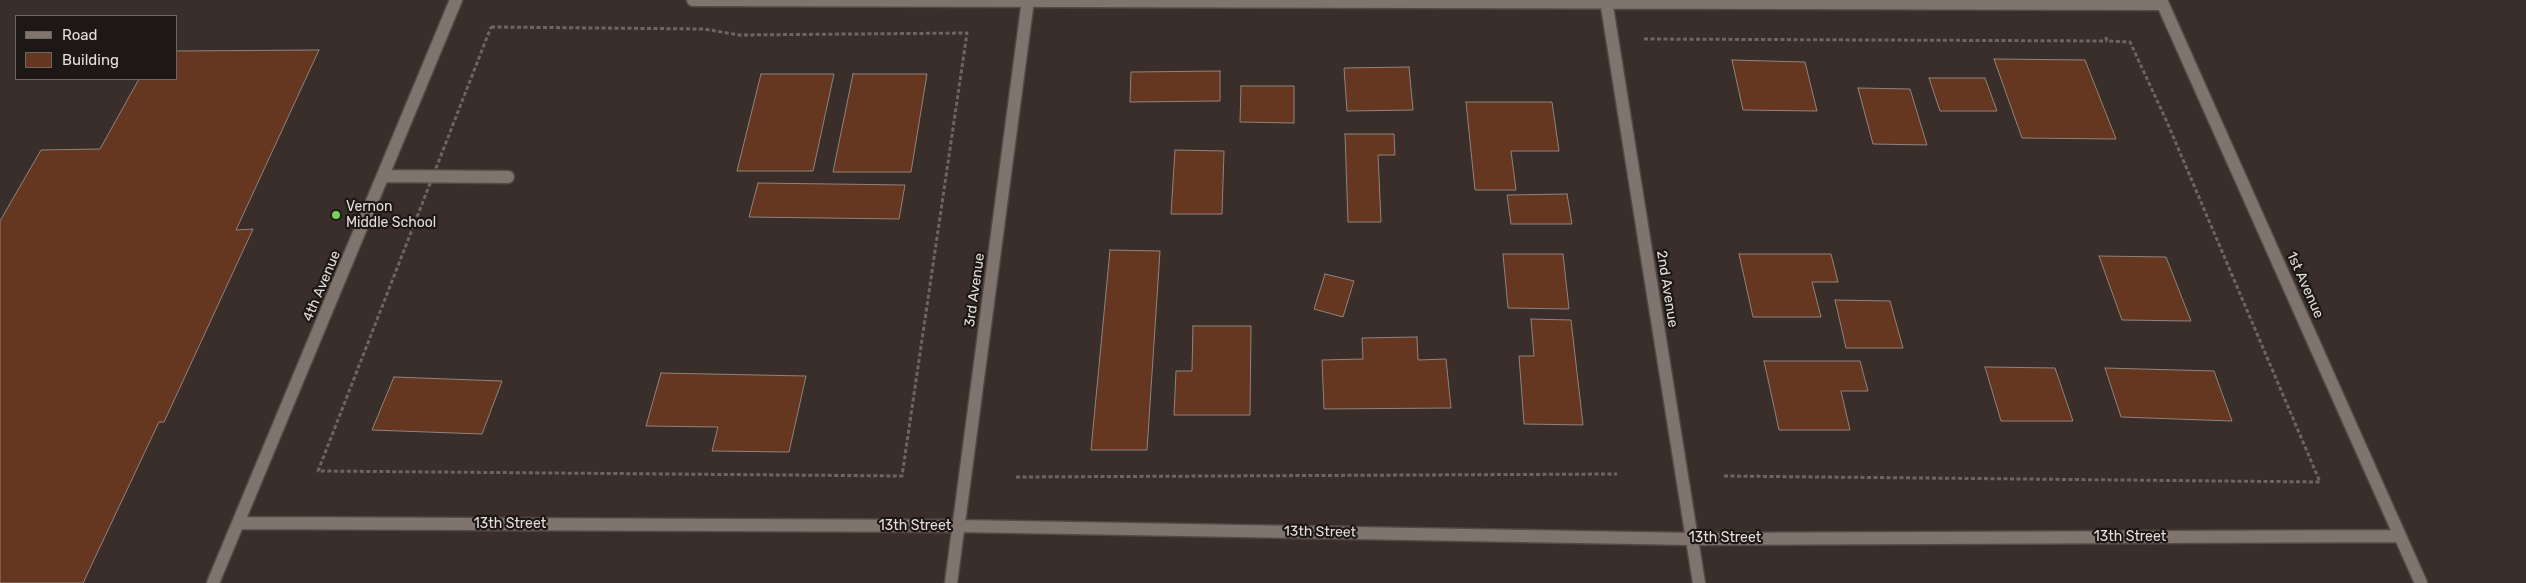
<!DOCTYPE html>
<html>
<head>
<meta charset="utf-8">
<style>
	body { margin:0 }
	#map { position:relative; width:2526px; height:583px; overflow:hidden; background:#392e2a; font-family:Rubik,sans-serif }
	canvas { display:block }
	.legend { position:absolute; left:15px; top:15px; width:162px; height:65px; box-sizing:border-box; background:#1d1816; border:1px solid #6d6764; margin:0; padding:6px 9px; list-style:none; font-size:15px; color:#e4ddd9 }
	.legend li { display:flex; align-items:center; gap:10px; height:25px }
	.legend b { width:25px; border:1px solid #6d6764 }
</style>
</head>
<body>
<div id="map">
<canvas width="2526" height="583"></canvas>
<ul class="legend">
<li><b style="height:6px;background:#80746e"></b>Road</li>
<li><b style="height:14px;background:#653721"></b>Building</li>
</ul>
</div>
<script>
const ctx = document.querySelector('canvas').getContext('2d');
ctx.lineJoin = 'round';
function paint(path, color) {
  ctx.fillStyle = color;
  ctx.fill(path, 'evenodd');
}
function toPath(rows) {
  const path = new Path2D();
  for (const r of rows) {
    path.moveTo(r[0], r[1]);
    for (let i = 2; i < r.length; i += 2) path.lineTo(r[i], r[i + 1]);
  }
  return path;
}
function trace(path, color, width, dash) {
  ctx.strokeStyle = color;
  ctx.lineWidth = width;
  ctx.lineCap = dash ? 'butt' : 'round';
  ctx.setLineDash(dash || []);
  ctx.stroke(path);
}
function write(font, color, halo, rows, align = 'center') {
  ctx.font = font + ' Rubik,sans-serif';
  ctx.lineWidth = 4.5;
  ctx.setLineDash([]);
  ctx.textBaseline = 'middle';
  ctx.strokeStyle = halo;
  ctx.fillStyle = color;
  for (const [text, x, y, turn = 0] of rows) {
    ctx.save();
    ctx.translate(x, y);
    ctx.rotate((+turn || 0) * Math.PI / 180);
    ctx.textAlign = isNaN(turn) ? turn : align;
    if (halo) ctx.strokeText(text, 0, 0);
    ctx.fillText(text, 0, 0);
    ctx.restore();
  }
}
const building = toPath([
	[319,50,236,230,253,229,164,422,159,422,83,583,0,583,0,221,41,150,100,149,139,79,176,79,176,51,319,50],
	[1994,59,2085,60,2116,139,2022,138,1994,59],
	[1732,60,1805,62,1817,111,1743,110,1732,60],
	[1409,67,1413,110,1347,111,1344,68,1409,67],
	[1220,71,1220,101,1130,102,1131,72,1220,71],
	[761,74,834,74,813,171,737,171,761,74],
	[853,74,927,74,911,172,833,172,853,74],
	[1929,78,1985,78,1997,111,1940,111,1929,78],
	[1241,86,1294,86,1294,123,1240,122,1241,86],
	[1858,88,1910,89,1927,145,1873,144,1858,88],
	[1466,102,1552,102,1559,151,1511,151,1516,190,1475,190,1466,102],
	[1345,134,1394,134,1395,155,1378,155,1381,222,1348,222,1345,134],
	[1175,150,1224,151,1222,214,1171,214,1175,150],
	[758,183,905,185,899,219,749,217,758,183],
	[1567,194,1572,224,1511,224,1507,195,1567,194],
	[1110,250,1160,251,1147,450,1091,450,1110,250],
	[1503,254,1563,254,1569,309,1508,308,1503,254],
	[1739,254,1831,254,1838,282,1812,282,1821,317,1753,317,1739,254],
	[2099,256,2166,257,2191,321,2122,320,2099,256],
	[1325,274,1354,281,1343,317,1314,309,1325,274],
	[1835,300,1890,301,1903,348,1846,348,1835,300],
	[1531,319,1571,320,1583,425,1524,424,1519,356,1534,356,1531,319],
	[1193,326,1251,326,1250,415,1174,415,1176,371,1192,371,1193,326],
	[1417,337,1418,360,1446,359,1451,408,1324,409,1322,360,1363,359,1362,338,1417,337],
	[1764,361,1860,361,1868,391,1841,391,1850,430,1779,430,1764,361],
	[1985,367,2055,368,2073,421,2001,421,1985,367],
	[2105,368,2214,371,2232,421,2121,417,2105,368],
	[661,373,806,376,789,452,712,451,718,427,646,426,661,373],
	[394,377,502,381,482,434,372,430,394,377]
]);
paint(building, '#653721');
trace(building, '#90837e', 1);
const minor = toPath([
	[693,0,2163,4],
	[1606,0,1699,583],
	[2161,0,2421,583],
	[384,176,508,177],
	[239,523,959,526,1691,539,2400,536],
	[213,583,456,0],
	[951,583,1028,0]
]);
trace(minor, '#534a46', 15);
trace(toPath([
	[491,27,704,29,739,35,967,33,902,476,318,471,491,27],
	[1644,39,2107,41],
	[1724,476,2320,482,2167,122,2130,42,2107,41,2105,35],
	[1016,477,1617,474]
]), '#6e6561', 3, [4, 2.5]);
trace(minor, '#80746e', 12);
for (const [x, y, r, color] of [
	[336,215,5,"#74d25c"]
]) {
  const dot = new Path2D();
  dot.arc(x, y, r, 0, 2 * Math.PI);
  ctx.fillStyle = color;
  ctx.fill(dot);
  trace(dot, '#1d1816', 2);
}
write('14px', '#e4ddd9', '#1d1816', [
	["Vernon",346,207],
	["Middle School",346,223]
], 'left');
write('14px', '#e4ddd9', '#1d1816', [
	["1st Avenue",2305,285,66],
	["4th Avenue",322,286,-67],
	["2nd Avenue",1667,289,81],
	["3rd Avenue",975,290,-82],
	["13th Street",510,524],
	["13th Street",915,526],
	["13th Street",1320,532,1],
	["13th Street",2130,537],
	["13th Street",1725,538]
]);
</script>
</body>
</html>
